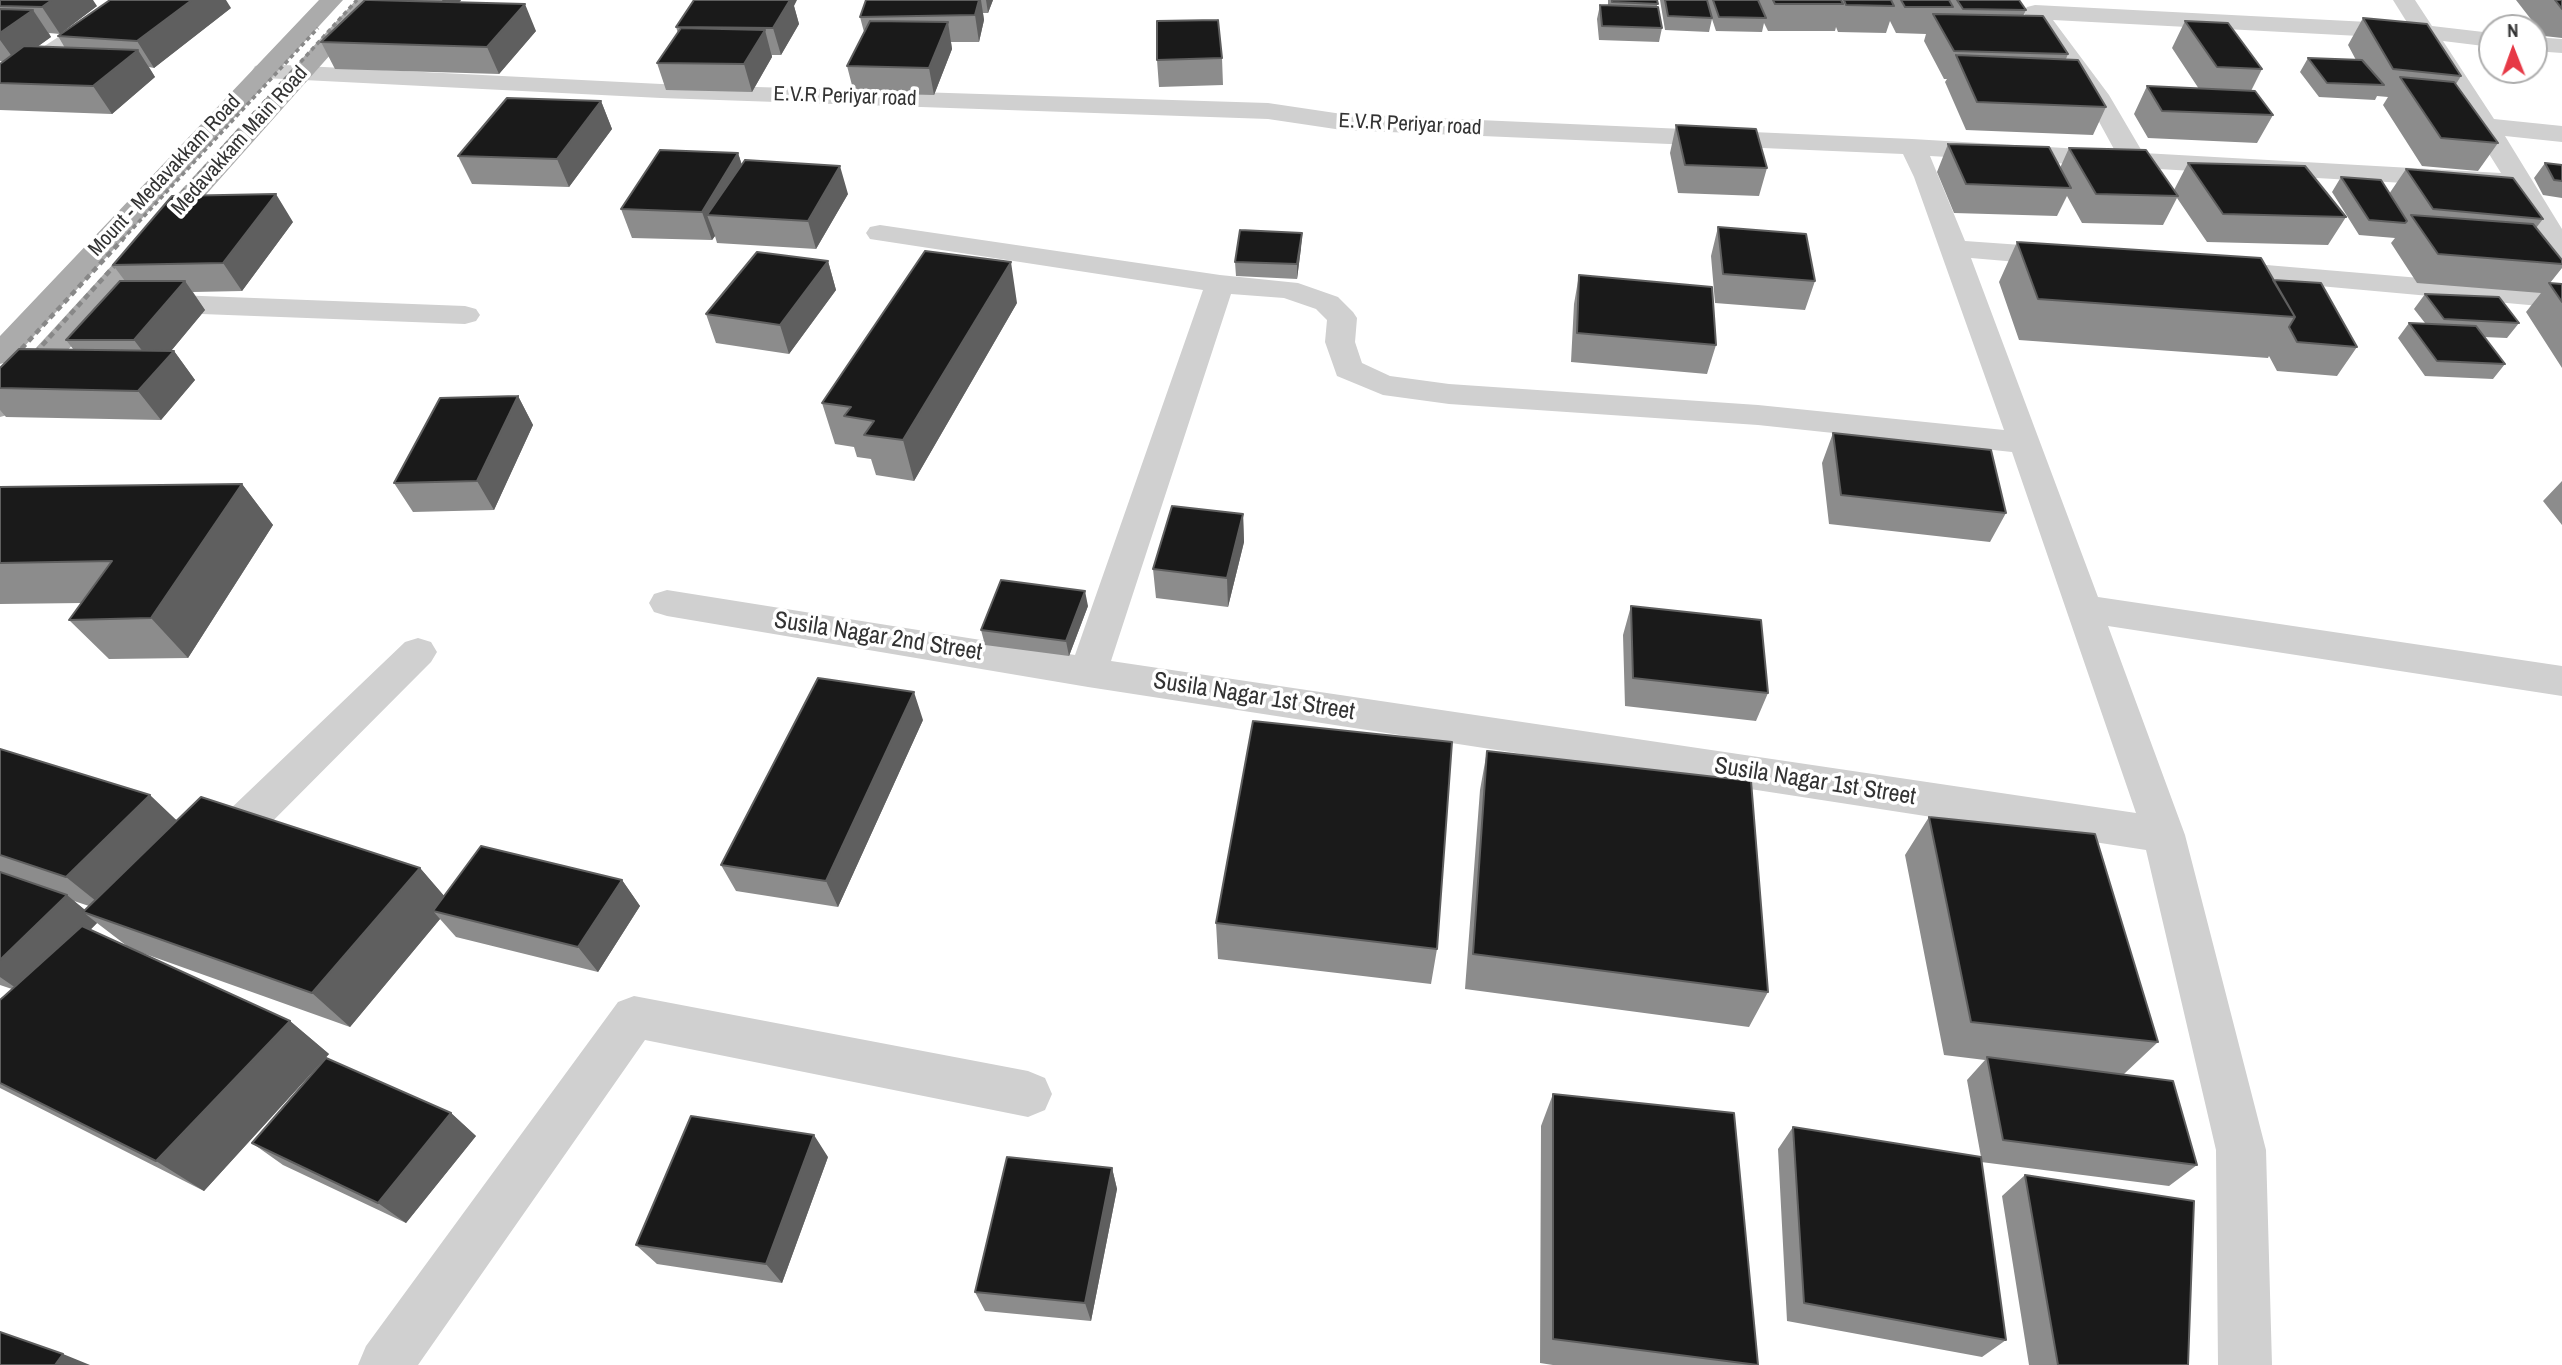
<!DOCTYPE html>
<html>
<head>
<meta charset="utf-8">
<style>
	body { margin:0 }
	#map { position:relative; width:2562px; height:1365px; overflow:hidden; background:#fff; font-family:"Archivo Narrow",sans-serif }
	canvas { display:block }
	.north { position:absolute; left:2478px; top:14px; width:70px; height:70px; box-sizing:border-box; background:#fff; border:2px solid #adadad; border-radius:50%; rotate:359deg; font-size:19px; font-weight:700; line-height:28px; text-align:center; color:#333 }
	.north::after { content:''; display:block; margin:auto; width:24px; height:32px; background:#e63946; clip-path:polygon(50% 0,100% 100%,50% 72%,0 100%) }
</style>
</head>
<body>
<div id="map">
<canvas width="2562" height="1365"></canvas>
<div class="north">N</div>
</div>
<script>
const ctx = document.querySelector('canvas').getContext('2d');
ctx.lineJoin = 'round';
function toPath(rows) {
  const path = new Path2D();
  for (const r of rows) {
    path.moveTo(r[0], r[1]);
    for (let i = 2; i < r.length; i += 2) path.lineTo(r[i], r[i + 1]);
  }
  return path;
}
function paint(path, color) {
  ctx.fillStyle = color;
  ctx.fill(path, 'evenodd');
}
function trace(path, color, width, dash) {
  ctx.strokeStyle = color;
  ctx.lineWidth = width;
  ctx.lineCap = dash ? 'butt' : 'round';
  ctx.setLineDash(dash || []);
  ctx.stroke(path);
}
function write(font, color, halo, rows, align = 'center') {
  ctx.font = font + ' "Archivo Narrow",sans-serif';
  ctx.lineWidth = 7;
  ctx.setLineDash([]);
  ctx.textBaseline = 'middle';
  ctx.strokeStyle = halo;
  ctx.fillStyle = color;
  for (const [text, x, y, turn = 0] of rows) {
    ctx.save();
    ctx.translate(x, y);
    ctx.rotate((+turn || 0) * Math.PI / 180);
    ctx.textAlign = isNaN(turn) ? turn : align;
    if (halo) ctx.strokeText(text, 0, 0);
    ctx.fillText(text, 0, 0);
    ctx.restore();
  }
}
paint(toPath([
	[115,0,137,0,132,10,9,91,0,93,0,75,115,0],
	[2393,0,2415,0,2432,26,2492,33,2492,47,2443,41,2494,119,2562,126,2562,142,2505,136,2562,229,2562,261,2552,258,2510,189,1930,156,1965,241,2064,248,2074,251,2078,257,2074,263,2064,266,1971,258,2098,597,2562,666,2562,696,2108,626,2185,835,2266,1150,2272,1365,2218,1365,2216,1150,2146,850,1088,687,667,616,654,612,649,603,654,594,667,590,1075,655,1203,290,870,239,866,233,870,227,880,225,1220,275,1298,283,1338,297,1353,312,1357,318,1355,342,1362,363,1390,376,1449,384,1758,405,2004,430,1914,177,1903,154,1342,130,1268,119,661,98,264,78,255,76,252,71,255,66,264,64,661,84,1268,103,1342,114,1912,139,2115,151,2085,96,2023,12,2027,7,2035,5,2408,24,2393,0],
	[2053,20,2417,39,2501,173,2143,153,2109,95,2053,20],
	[1231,294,1284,298,1316,309,1327,320,1325,342,1337,376,1383,395,1449,404,1758,425,2012,452,2136,813,1111,661,1231,294],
	[2534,37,2562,39,2562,53,2534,51,2534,37],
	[2219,261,2562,290,2562,308,2209,276,2205,270,2209,264,2219,261],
	[149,294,465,306,476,309,480,315,476,321,465,324,149,312,138,309,134,303,138,297,149,294],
	[418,638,431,642,437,652,431,662,232,862,217,867,202,862,196,849,202,836,405,642,418,638],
	[634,996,1028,1071,1045,1078,1052,1094,1045,1110,1028,1117,645,1040,418,1365,358,1365,366,1346,618,1002,634,996]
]), '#d0d0d0');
paint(toPath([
	[319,0,343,0,11,361,0,364,0,336,319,0],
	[356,0,379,0,11,414,0,417,0,387,356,0]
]), '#ababab');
trace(toPath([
	[166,210,357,0],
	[122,240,318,28]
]), '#888', 3.5, [4.5, 3.5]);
trace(toPath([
	[0,372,123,239],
	[0,392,126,253]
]), '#888', 4.5, [6, 4.5]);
paint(toPath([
	[0,0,97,6,60,34,49,33,51,37,37,47,65,48,58,36,231,8,154,68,149,67,155,77,112,114,0,110,0,64,3,62,0,61],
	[365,0,461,0,459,3,536,31,499,74,335,69,321,42],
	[866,0,993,0,988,13,983,13,984,20,979,42,951,42,952,49,934,95,854,93,847,66,864,32,860,17],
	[1608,0,1657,0,1657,7,1662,28,1659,42,1599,40,1597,19,1600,5,1608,6],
	[1660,0,2019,0,2026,10,2023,16,2068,54,2066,59,2106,107,2093,135,1966,130,1945,82,1947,79,1944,79,1924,41,1926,34,1896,33,1890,21,1886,33,1838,32,1836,27,1835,31,1768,31,1764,23,1762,32,1716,31,1712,19,1709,32,1665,30],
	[2516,0,2562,0,2562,38,2544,36],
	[794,6,799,24,781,55,772,55,772,57,752,92,666,90,657,63,678,33,676,27],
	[2363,18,2461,76,2456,84,2498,143,2478,171,2422,166,2383,105,2388,97,2377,96,2375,100,2319,97,2300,72,2308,58,2356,60,2348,45],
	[2185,21,2262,69,2251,91,2273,115,2257,143,2148,138,2134,114,2147,86,2199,89,2172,48],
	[1222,58,1223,85,1159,87,1157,60],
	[601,101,612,129,569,187,472,184,458,156],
	[1676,125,1767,168,1759,196,1678,193,1670,153],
	[1948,144,2060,168,2069,148,2174,190,2188,163,2346,217,2328,245,2207,242,2177,198,2163,225,2082,223,2067,196,2057,216,1954,213,1937,172],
	[738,153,742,165,848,194,816,249,717,243,715,236,712,240,632,238,621,209],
	[2545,163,2562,165,2562,198,2543,195,2534,178],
	[2406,169,2543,219,2536,228,2562,260,2562,268,2550,283,2562,284,2562,368,2526,312,2541,293,2417,283,2391,243,2395,238,2359,235,2332,192,2341,177,2389,194],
	[293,222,242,291,193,292,205,310,171,351,174,351,195,380,161,420,6,417,0,410,0,368,73,349,66,340,125,281,113,265],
	[1718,227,1815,281,1805,310,1715,303,1711,256],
	[1302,233,1301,248,1297,279,1236,276,1235,262],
	[2017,242,2273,280,2357,347,2337,376,2277,371,2269,356,2268,358,2019,340,1999,282],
	[828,261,836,290,789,354,716,343,706,314],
	[1579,275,1716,345,1707,374,1571,362,1574,304],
	[2425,294,2519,323,2507,338,2484,337,2505,364,2493,379,2425,376,2398,338,2409,323,2425,323,2414,309],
	[1017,303,914,481,876,475,871,459,857,457,854,447,835,444,822,403],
	[518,396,533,425,494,510,413,512,394,483],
	[1833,433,2006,513,1990,542,1829,524,1822,463],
	[2562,481,2562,525,2543,501],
	[242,484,273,525,188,658,109,659,69,620,82,603,0,604,0,487],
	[1243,514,1244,542,1228,607,1156,598,1153,569],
	[1088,606,1069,656,985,645,981,630],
	[1631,606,1768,693,1756,721,1625,706,1623,635],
	[923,720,838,907,736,891,721,865],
	[0,749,177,820,420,868,444,896,622,880,640,906,598,972,456,937,440,919,350,1027,134,950,290,1021,329,1054,204,1191,0,1088,0,999,12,989,0,985],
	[74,901,89,906,85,910],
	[97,923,127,946,90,930],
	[1487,751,1768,992,1749,1027,1465,989,1480,790],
	[1929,817,2158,1042,2124,1074,2197,1165,2169,1186,1981,1162,2006,1340,1982,1357,1787,1321,1778,1149,1793,1127,1981,1157,1967,1080,1985,1060,1944,1055,1905,855],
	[1216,923,1437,949,1431,984,1218,959],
	[1553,1094,1758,1365,1553,1365,1540,1363,1541,1126],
	[451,1113,476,1136,406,1223,283,1165,252,1143],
	[828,1157,782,1283,657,1264,636,1245],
	[1112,1168,1117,1189,1091,1321,985,1311,975,1292],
	[2025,1175,2188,1365,2029,1365,2002,1196]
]), '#8c8c8c');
paint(toPath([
	[52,0,93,0,97,6,60,34,42,7],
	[192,0,226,0,231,8,154,68,137,41],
	[442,0,461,0,448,14],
	[784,0,797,0,794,6,799,24,781,55,773,28],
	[979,0,981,0,984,20,979,42,975,15],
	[986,0,993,0,988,13],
	[525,4,536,31,499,74,487,47],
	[33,10,51,37,16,62,0,40,0,33],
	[948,22,952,49,934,95,929,68],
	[765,30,772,57,752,92,744,64],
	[138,50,155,77,112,114,93,86],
	[601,101,612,129,569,187,557,159],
	[738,153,747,181,707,215,715,236,712,240,702,212],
	[840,166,848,194,816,249,808,221],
	[276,194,293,222,242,291,223,263],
	[1302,233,1301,248,1297,279,1297,264],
	[828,261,836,290,789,354,780,325],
	[1011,262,1017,303,914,481,903,440],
	[185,281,205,310,156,369,134,340],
	[174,351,195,380,161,420,138,391],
	[518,396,533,425,494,510,477,481],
	[242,484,273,525,188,658,151,618],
	[1243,514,1244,542,1228,607,1227,578],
	[1085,591,1088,606,1069,656,1066,641],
	[914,692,923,720,838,907,826,881],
	[150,795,190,833,111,913,66,877],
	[420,868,452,905,433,911,440,919,350,1027,312,993],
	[622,880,640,906,598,972,578,947],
	[67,895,91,915,83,912,97,923,26,995,0,977,0,960],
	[290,1021,329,1054,204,1191,156,1161],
	[451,1113,476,1136,406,1223,378,1203],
	[814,1135,828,1157,782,1283,766,1264],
	[1112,1168,1117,1189,1091,1321,1085,1303],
	[63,1354,90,1365,55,1365]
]), '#5f5f5f');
const building = toPath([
	[0,0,52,0,42,7,0,6,0,0],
	[110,0,192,0,137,41,58,36,110,0],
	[365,0,370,0,525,4,487,47,321,42,365,0],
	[694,0,790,0,773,28,676,27,694,0],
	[866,0,979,0,975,15,860,17,866,0],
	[1612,0,1657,0,1658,4,1612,2,1612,0],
	[1665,0,1707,0,1712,18,1668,16,1665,0],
	[1713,0,1758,0,1766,18,1719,17,1713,0],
	[1773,0,1841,0,1843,4,1775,4,1773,0],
	[1844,0,1891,0,1894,6,1846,5,1844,0],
	[1901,0,1949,0,1953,7,1905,7,1901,0],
	[1957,0,2019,0,2026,10,1963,9,1957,0],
	[2555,0,2562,0,2562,9,2555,0],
	[1600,5,1658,7,1662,28,1602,26,1600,5],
	[0,9,33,10,0,33,0,9],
	[1933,14,2043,16,2068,54,1954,51,1933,14],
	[2363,18,2427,24,2461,76,2393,69,2363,18],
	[1218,20,1222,58,1157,60,1157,21,1218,20],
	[870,21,948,22,929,68,847,66,870,21],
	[2185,21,2228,23,2262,69,2217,67,2185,21],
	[681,28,765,30,744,64,657,63,681,28],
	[24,46,138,50,93,86,0,83,0,64,24,46],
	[1956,55,2078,60,2106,107,1977,102,1956,55],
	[2308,58,2362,60,2384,85,2327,83,2308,58],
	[2400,77,2454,82,2498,143,2441,138,2400,77],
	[2147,86,2255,91,2273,115,2162,111,2147,86],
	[507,98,601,101,557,159,458,156,507,98],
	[1676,125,1756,129,1767,168,1685,165,1676,125],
	[1948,144,2049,147,2071,188,1966,184,1948,144],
	[2069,148,2146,150,2178,196,2096,194,2069,148],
	[660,150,738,153,702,212,621,209,660,150],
	[745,160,840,166,808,221,707,215,745,160],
	[2188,163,2305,166,2346,217,2223,214,2188,163],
	[2545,163,2562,165,2562,181,2554,180,2545,163],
	[2406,169,2513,178,2543,219,2433,209,2406,169],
	[2341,177,2381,180,2407,221,2405,223,2369,220,2341,177],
	[276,194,223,263,113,265,172,196,276,194],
	[2411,215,2533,224,2562,260,2562,264,2438,254,2411,215],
	[1718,227,1806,234,1815,281,1723,274,1718,227],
	[1240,230,1302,233,1297,264,1235,262,1240,230],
	[2017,242,2261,258,2295,317,2038,299,2017,242],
	[925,251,1011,262,903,440,864,435,874,421,844,416,851,407,822,403,925,251],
	[757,252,828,261,780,325,706,314,757,252],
	[1579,275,1712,287,1716,345,1577,333,1579,275],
	[2273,280,2321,283,2357,347,2297,342,2289,327,2295,317,2273,280],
	[120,281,185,281,134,340,66,340,120,281],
	[2549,283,2562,284,2562,302,2549,283],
	[2425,294,2499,297,2519,323,2444,319,2425,294],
	[2409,323,2476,326,2505,364,2437,361,2409,323],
	[19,349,174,351,138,391,0,388,0,368,19,349],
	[518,396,477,481,394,483,440,398,518,396],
	[1833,433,1991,450,2006,513,1841,495,1833,433],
	[242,484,151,618,69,620,112,561,0,563,0,487,242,484],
	[1172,506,1243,514,1227,578,1153,569,1172,506],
	[1001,580,1085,591,1066,641,981,630,1001,580],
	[1631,606,1761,620,1768,693,1633,678,1631,606],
	[818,678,914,692,826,881,721,865,818,678],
	[1253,721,1452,742,1437,949,1216,923,1253,721],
	[0,749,150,795,66,877,0,855,0,749],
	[1487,751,1751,781,1768,992,1473,954,1487,751],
	[201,797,420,868,312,993,83,912,201,797],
	[1929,817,2095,834,2158,1042,1971,1022,1929,817],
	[481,846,622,880,578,947,433,911,481,846],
	[0,872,67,895,0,960,0,872],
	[82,926,290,1021,156,1161,0,1083,0,1000,82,926],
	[1987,1057,2173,1081,2197,1165,2003,1140,1987,1057],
	[326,1058,451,1113,378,1203,252,1143,326,1058],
	[1553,1094,1734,1113,1758,1365,1553,1339,1553,1094],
	[691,1116,814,1135,766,1264,636,1245,691,1116],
	[1793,1127,1981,1157,2006,1340,1804,1303,1793,1127],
	[1007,1157,1112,1168,1085,1303,975,1292,1007,1157],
	[2025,1175,2194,1201,2188,1365,2058,1365,2025,1175],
	[0,1332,63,1354,55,1365,0,1365,0,1332]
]);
paint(building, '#1a1a1a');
trace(building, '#5f5f5f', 2);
write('21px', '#333', '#fff', [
	["E.V.R Periyar road",845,97,2],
	["E.V.R Periyar road",1410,125,3],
	["Medavakkam Main Road",240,141,-48],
	["Mount - Medavakkam Road",165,176,-47]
]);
write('24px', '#333', '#fff', [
	["Susila Nagar 2nd Street",878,637,9],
	["Susila Nagar 1st Street",1254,697,9],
	["Susila Nagar 1st Street",1815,782,9]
]);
</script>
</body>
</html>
